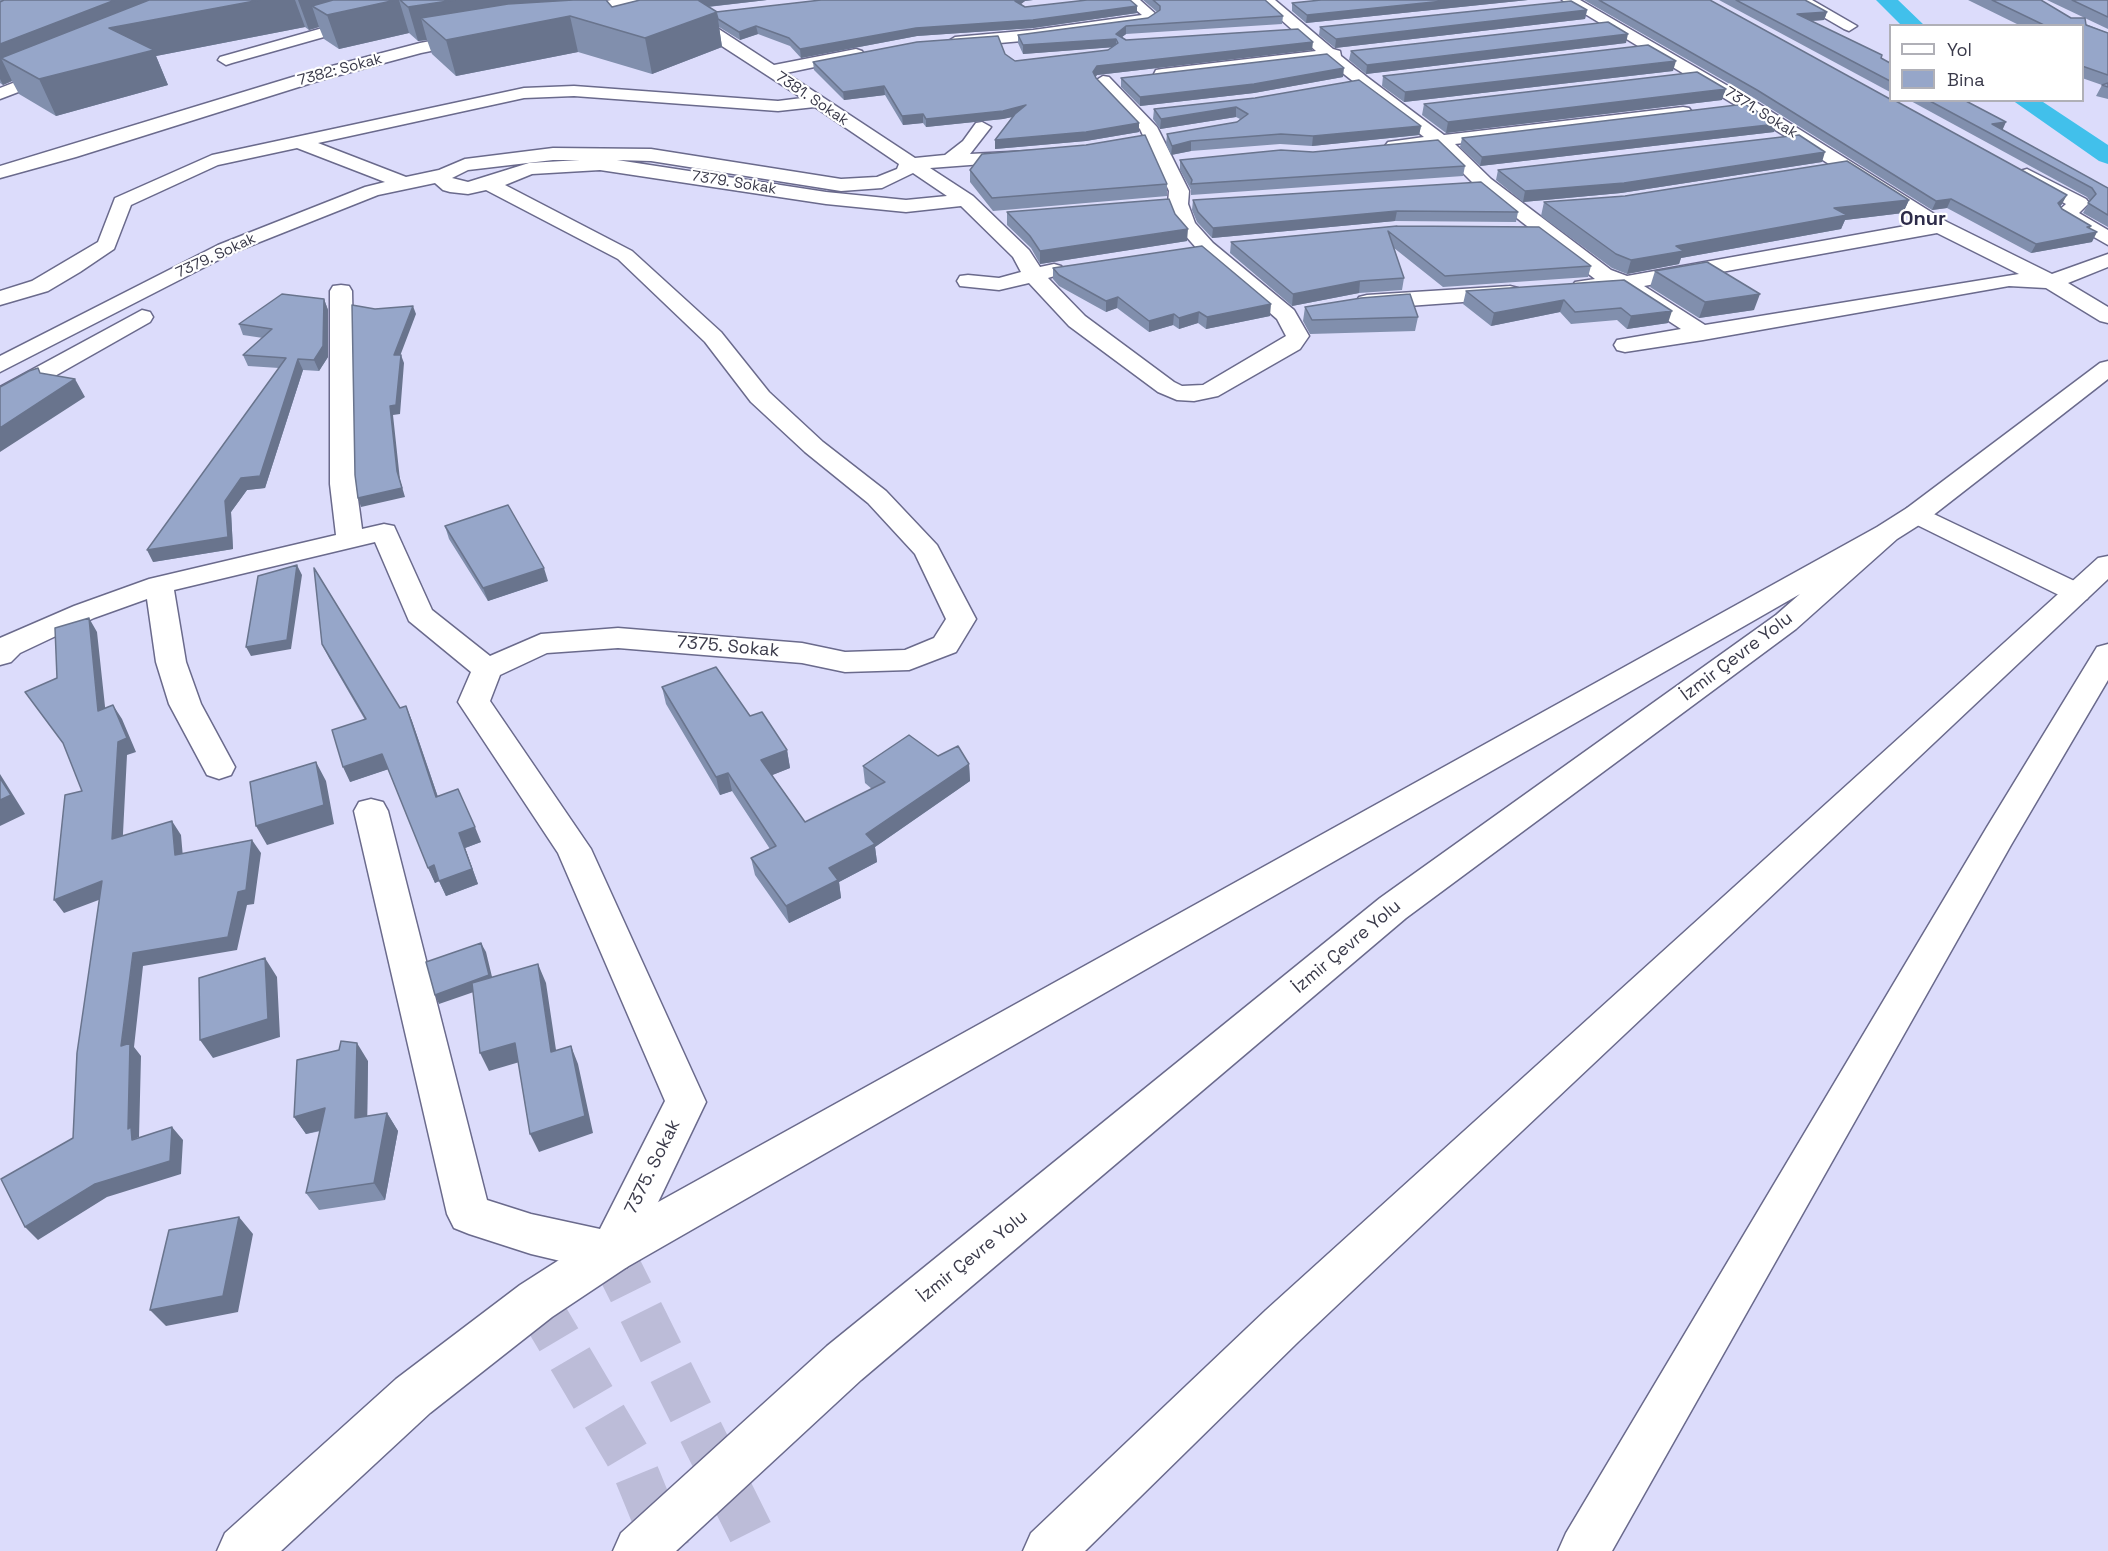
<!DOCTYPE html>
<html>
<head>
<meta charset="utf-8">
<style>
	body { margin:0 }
	#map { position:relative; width:2108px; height:1551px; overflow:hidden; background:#dcdcfb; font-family:"Space Grotesk",sans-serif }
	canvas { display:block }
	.legend { position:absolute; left:1889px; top:24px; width:195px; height:78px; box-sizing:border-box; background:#fff; border:2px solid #b0b0b7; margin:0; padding:8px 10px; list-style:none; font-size:18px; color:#3a3a4a }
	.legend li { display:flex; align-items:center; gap:12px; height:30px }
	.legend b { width:30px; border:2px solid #b0b0b7 }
</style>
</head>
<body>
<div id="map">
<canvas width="2108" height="1551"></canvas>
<ul class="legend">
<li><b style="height:8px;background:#fff"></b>Yol</li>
<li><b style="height:16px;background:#96a6c9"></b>Bina</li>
</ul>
</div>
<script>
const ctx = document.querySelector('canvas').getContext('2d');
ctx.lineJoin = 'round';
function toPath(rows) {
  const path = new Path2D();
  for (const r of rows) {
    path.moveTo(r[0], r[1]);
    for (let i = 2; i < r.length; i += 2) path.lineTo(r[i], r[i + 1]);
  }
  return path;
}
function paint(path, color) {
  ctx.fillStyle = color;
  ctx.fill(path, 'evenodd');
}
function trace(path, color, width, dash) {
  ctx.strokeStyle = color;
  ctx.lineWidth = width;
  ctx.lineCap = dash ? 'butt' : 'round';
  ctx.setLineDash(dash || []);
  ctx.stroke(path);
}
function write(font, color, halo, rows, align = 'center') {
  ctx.font = font + ' "Space Grotesk",sans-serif';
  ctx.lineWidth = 4.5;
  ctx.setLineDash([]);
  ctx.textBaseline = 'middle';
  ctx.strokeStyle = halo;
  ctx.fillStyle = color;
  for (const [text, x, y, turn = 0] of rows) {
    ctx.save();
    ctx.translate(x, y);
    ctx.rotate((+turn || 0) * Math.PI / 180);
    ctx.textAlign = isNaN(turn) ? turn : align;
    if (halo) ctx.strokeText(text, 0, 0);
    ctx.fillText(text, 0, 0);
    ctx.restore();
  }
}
paint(toPath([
	[1876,0,1898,0,1925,26,1902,26,1876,0],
	[2012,100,2040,100,2108,145,2108,164,2099,161,2012,100]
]), '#41c0eb');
trace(toPath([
	[611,1252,760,1551],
	[536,1301,632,1463,668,1551]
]), '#bcbcd8', 45, [45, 22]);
const minor = toPath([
	[422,0,446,0,444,3,232,63,226,65,218,60,220,57,422,0],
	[611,0,641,0,634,4,568,18,560,13,563,10,611,0],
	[651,0,670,0,691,11,774,65,856,49,862,51,864,54,862,57,786,73,915,158,945,155,963,141,976,123,982,122,991,127,970,154,1030,151,1032,155,1030,159,1023,161,930,168,973,196,1029,250,1040,267,1054,264,1061,266,1065,270,1061,274,1048,278,1085,316,1174,382,1182,386,1203,385,1286,336,1277,319,1199,251,1176,225,1168,204,1169,191,1140,129,1095,81,1103,76,1109,77,1157,127,1189,191,1188,204,1195,223,1213,243,1294,310,1309,336,1300,349,1218,396,1194,401,1177,400,1158,392,1069,326,1029,283,999,290,960,286,957,281,960,276,968,275,999,278,1021,272,1013,257,961,206,906,212,826,204,600,170,532,174,505,185,632,251,721,332,769,392,823,442,886,491,937,545,976,619,956,652,909,670,845,672,802,663,618,648,547,653,500,675,490,701,591,849,706,1102,627,1267,611,1273,531,1254,469,1234,454,1228,447,1214,354,811,359,802,371,799,383,802,388,811,487,1200,531,1214,600,1229,665,1101,558,853,458,702,471,672,409,621,375,542,174,590,186,662,201,704,235,767,231,775,219,779,207,775,169,704,156,662,147,599,94,618,20,653,11,662,0,665,0,638,74,606,149,579,336,535,330,484,330,291,333,286,341,285,349,286,352,291,356,484,362,529,384,524,394,526,432,610,490,656,541,634,618,628,802,643,845,652,905,650,934,638,946,619,915,554,868,503,805,452,751,402,705,342,618,259,486,190,468,194,450,192,443,190,435,183,378,195,232,253,0,372,0,356,218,245,365,187,385,182,297,148,218,165,131,205,114,249,80,272,48,291,0,305,0,291,32,281,98,242,115,198,212,155,524,88,574,86,778,101,802,98,651,0],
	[574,96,778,111,815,107,899,164,897,169,877,177,841,179,651,149,553,148,465,159,439,170,406,177,318,143,524,98,574,96],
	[553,160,580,160,529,163,468,182,452,178,468,170,553,160],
	[617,160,651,161,841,191,882,188,913,173,947,196,906,200,826,192,617,160],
	[1124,0,1140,0,1158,16,1147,24,1033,40,955,47,947,42,955,37,1033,30,1142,15,1124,0],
	[1259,0,1275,0,1333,49,1340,51,1341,56,1367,77,1444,135,1683,107,1689,108,1692,112,1683,117,1455,144,1491,179,1611,270,1627,276,1922,223,1747,112,1562,0,1580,0,1759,104,1947,222,2052,274,2108,254,2108,267,2068,283,2108,307,2108,323,2100,321,2046,288,2009,286,1703,340,1625,352,1617,350,1614,345,1617,340,1681,329,1621,290,1583,293,1575,292,1572,287,1575,282,1595,279,1477,187,1436,146,1388,150,1385,146,1388,142,1424,137,1326,60,1156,78,1154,74,1156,70,1162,69,1316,51,1259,0],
	[1937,233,2019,274,1705,325,1644,286,1937,233],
	[1794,0,1812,0,1857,26,1849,31,1844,29,1794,0],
	[474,33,480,35,482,38,480,41,421,53,321,80,76,157,0,178,0,166,309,72,420,43,474,33],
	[57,66,63,67,65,71,63,75,0,99,0,88,57,66],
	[2027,169,2086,199,2089,203,2079,213,2108,230,2108,245,2059,217,2056,213,2066,204,2020,179,2018,175,2020,171,2027,169],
	[1510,286,1518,288,1521,293,1518,298,1367,309,1359,307,1356,302,1359,297,1367,295,1510,286],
	[142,310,150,312,153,317,150,322,9,402,0,404,0,387,142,310],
	[1917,506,2087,587,2091,593,2087,599,2077,602,2067,599,1907,520,1904,514,1907,508,1917,506]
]);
const highway = toPath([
	[2108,361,2108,379,1927,520,1897,539,1796,629,1406,918,861,1380,676,1551,613,1551,621,1533,827,1346,1380,898,1776,615,1800,594,627,1267,552,1317,430,1413,281,1551,217,1551,225,1533,396,1379,520,1285,595,1237,1877,527,1907,508,2100,363,2108,361],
	[2108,556,2108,579,1298,1342,1085,1551,1023,1551,1031,1533,1266,1310,2098,558,2108,556],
	[2108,644,2108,680,2011,845,1612,1551,1558,1551,1566,1533,1987,827,2097,647,2108,644]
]);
trace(minor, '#6a6a8c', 3);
trace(highway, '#6a6a8c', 3);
paint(minor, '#fff');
paint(highway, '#fff');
paint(toPath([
	[0,0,606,0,612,7,640,0,767,0,708,7,716,12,821,0,1033,0,1025,1,1020,4,1025,7,1137,6,1137,13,1033,28,917,36,801,58,790,46,758,34,740,40,719,27,722,47,652,74,578,52,456,76,432,54,427,40,418,41,409,33,339,49,324,39,319,27,309,30,305,27,156,56,168,85,56,116,19,94,12,81,3,85,0,83],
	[1143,0,1265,0,1283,16,1282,24,1126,34,1122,37,1126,40,1312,50,1097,75,1095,77,1096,78,1139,123,1139,132,1086,141,995,149,995,140,1012,117,1003,119,926,127,923,123,903,125,885,95,844,100,814,70,813,62,1005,54,1015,61,1108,50,1113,47,1023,54,1018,43,1018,35,1148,18,1157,12],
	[1321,0,1528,0,1306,23,1292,11,1292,3],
	[1584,0,1710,0,2062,204,2060,206,2062,209,2090,228,2092,242,2031,253,1947,208,1932,210,1754,98],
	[1719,0,1805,0,1827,12,1824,20,1811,21,1890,63,1890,92],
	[1968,0,2041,0,2071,18,2108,33,2108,99,2096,96,2102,85,2082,78,2082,26,2021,26],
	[2047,0,2108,0,2108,29],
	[1587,10,1585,19,1335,48,1319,35,1320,27],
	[1626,43,1366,74,1349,60,1351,51],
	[1673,71,1404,102,1382,86,1383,76],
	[1343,77,1254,93,1140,106,1121,87,1121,78],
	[1255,98,1421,126,1419,135,1312,146,1280,144,1191,151,1171,155,1166,144,1167,134,1237,122,1240,119,1236,117,1160,129,1153,119,1154,109],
	[1722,100,1446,133,1422,115,1424,104],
	[1909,100,1964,100,2003,130,2108,188,2108,227,2083,213,2090,201,2087,197],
	[1777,124,1774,132,1480,166,1460,147,1462,138],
	[1180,160,1465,166,1463,176,1191,195,1191,190,1180,170],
	[1822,162,1621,193,1523,202,1496,180,1498,170],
	[970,170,1167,184,1167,196,993,211,970,182],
	[1193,200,1518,212,1516,222,1395,221,1212,238,1197,222,1192,210],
	[1909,200,1903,213,1845,220,1841,229,1681,258,1679,264,1627,274,1612,268,1541,216,1544,202],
	[1007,212,1187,241,1040,264,1031,248,1007,225],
	[1397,226,1591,266,1588,277,1443,287,1394,248,1404,278,1402,290,1359,293,1292,306,1230,253,1231,242],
	[1053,268,1270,316,1206,329,1198,323,1179,329,1173,325,1149,332,1117,308,1106,312,1059,286,1053,279],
	[1655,271,1754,310,1699,318,1650,287],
	[1624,280,1668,323,1627,329,1617,320,1571,324,1560,312,1491,326,1463,304,1466,291],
	[324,299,328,310,328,357,319,371,303,370,265,488,247,490,231,512,233,549,153,562,279,368,248,366,243,355,263,338,243,335,239,324],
	[1305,307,1418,317,1415,331,1310,334,1303,321],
	[445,526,548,581,488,601,449,539],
	[322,644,400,708,406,706,412,721,438,797,481,842,465,848,478,884,446,896,439,881,435,883,388,769,350,782,365,720,329,658],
	[662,687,750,716,787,750,790,768,772,775,805,822,872,789,865,783,863,766,938,756,969,764,970,781,875,847,877,862,839,882,841,898,789,923,755,875,751,858,770,849,732,791,720,795,666,704],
	[368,1061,367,1116,387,1113,398,1131,385,1200,319,1210,306,1193,321,1131,306,1134,294,1117]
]), '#818fad');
paint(toPath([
	[115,0,295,0,305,27,156,56,168,85,56,116,39,79,1,58,12,81,3,85,0,79,0,44],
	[298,0,399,0,409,33,339,49,327,15,312,6,319,27,309,30],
	[455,0,595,0,570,16,578,52,456,76,446,40,421,18,427,40,418,41,408,7],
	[699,0,767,0,697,8],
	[1016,0,1033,0,1025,1,1015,9,1015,1],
	[1453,0,1528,0,1306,23,1307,15],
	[1137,6,1137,13,1033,28,917,36,801,58,800,49,916,28],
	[1587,10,1585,19,1335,48,1336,39],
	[717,12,722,47,652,74,645,38],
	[1827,12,1824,20,1794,22,1797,14],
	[756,26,758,34,740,40,739,32],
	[1126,26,1126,34,1117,41,1116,39,1116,47,1023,54,1023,45,1116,34],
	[1628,34,1626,43,1366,74,1367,65],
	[1313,42,1312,50,1097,75,1093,80,1093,72,1097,66],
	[1676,61,1673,71,1404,102,1405,92],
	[1344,68,1343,77,1254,93,1140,106,1140,97],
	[884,86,885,95,844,100,843,92],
	[1726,89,1722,100,1446,133,1448,122],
	[1026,105,1026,114,1003,119,926,127,926,119],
	[1236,107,1236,117,1160,129,1161,119],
	[923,114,923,123,903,125,902,116],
	[2006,122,2002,131,1992,124],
	[1139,123,1139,132,1086,141,995,149,995,140],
	[1777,124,1774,132,1480,166,1482,157],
	[1421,126,1419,135,1312,146,1313,136],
	[1191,141,1191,151,1171,155,1172,146],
	[1825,152,1822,162,1621,193,1523,202,1525,191],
	[2067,195,2062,204,2054,213,2058,203],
	[1951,199,1947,208,1932,210,1936,201],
	[1909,200,1903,213,1845,220,1841,229,1681,258,1679,264,1627,274,1631,260,1676,246,1834,208],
	[1397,211,1395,221,1212,238,1213,228],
	[2091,226,2087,234,2097,232,2092,242,2031,253,2036,244],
	[1188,229,1187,241,1040,264,1040,251],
	[1360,281,1359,293,1292,306,1293,294],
	[1760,294,1754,310,1699,318,1705,302],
	[1118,297,1117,308,1106,312,1106,301],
	[324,299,328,310,328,357,319,371,314,360],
	[1564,300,1560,312,1491,326,1494,313],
	[1271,304,1270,316,1206,329,1207,317],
	[413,306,416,314,397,364,394,355],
	[1672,311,1668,323,1627,329,1631,316],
	[1199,312,1198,323,1179,329,1179,318],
	[1174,314,1173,325,1149,332,1149,321],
	[401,355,404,363,400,414,393,415,400,480,405,497,361,507,358,498,397,471,390,406],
	[298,359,303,370,265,488,247,490,231,512,233,549,153,562,147,550,225,501],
	[75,379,85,397,0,452,0,428],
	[297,565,302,575,291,649,251,656,246,647],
	[544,568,548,581,488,601,483,588],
	[89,618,97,632,107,725,98,711],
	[113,705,122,719,136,752,127,755,122,853,112,839],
	[406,706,412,721,443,812,436,797],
	[787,750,790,768,765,778,761,760],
	[382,754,389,769,350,782,343,767],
	[316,762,326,781,334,824,267,845,256,826],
	[969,764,970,781,875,847,877,862,839,882,841,898,789,923,786,906,866,834],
	[728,773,732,791,720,795,716,777],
	[0,774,25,814,0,826],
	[172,821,181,835,184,869,175,855],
	[475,827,481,842,465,848,478,884,446,896,439,881,435,883,428,868,434,865,459,833],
	[252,840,261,853,254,904,247,905,237,950,143,966,134,1047,141,1056,139,1137,132,1140,128,1129,121,1046,133,953,238,892],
	[102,881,112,895,64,913,54,900],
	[481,943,486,952,494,985,439,1004,435,995],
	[265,958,277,977,280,1037,213,1058,200,1040],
	[538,964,546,983,559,1070,551,1052],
	[357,1043,368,1061,367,1135,355,1118],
	[515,1043,523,1061,489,1071,480,1053],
	[571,1046,578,1064,593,1133,539,1152,530,1134],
	[325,1108,337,1126,306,1134,294,1117],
	[387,1113,398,1131,385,1200,374,1183],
	[172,1127,183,1140,181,1174,107,1197,38,1240,25,1227],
	[239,1217,253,1234,238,1312,166,1326,150,1310]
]), '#69748d');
const building = toPath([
	[4,0,115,0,0,44,0,2,4,0],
	[149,0,260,0,109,28,154,50,39,79,1,58,149,0],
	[333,0,396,0,327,15,312,6,333,0],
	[400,0,455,0,408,7,400,0],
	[573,0,606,0,612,7,640,0,698,0,717,12,645,38,570,16,446,40,421,18,508,4,573,0],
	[821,0,1016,0,1015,1,1025,7,1087,0,1130,0,1137,6,1033,20,916,28,800,49,789,38,756,26,739,32,718,19,716,12,821,0],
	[1153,0,1265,0,1283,16,1126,26,1116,34,1126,40,1298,29,1313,42,1097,66,1093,72,1096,78,1139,123,1086,132,995,140,1015,114,1026,105,1003,111,926,119,923,114,902,116,884,86,843,92,813,62,917,42,998,36,1005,54,1015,61,1108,50,1118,43,1116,39,1023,45,1018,35,1148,18,1160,10,1160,6,1153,0],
	[1321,0,1453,0,1307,15,1292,3,1321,0],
	[1599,0,1710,0,1890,99,1890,100,1894,100,2067,195,2058,203,2062,209,2091,226,2087,227,2097,232,2036,244,1951,199,1936,201,1757,90,1599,0],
	[1736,0,1805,0,1827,12,1797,14,1882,55,1881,58,1890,63,1890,81,1736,0],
	[1992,0,2041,0,2071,18,2085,18,2086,25,2108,33,2108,75,2082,66,2082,26,2046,26,1992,0],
	[2072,0,2108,0,2108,17,2072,0],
	[1571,1,1587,10,1336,39,1320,27,1571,1],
	[1608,22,1628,34,1367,65,1351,51,1608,22],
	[1648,45,1676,61,1405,92,1383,76,1648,45],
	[1327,54,1344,68,1254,84,1140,97,1121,78,1327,54],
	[1697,72,1726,89,1448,122,1424,104,1697,72],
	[1359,80,1421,126,1313,136,1281,134,1191,141,1172,146,1167,134,1237,122,1248,114,1236,107,1161,119,1154,109,1255,98,1359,80],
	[2108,83,2108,87,2102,85,2108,83],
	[1928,100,1964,100,2006,122,1992,124,2108,188,2108,215,2088,203,2096,194,2092,188,1928,100],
	[1745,104,1777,124,1482,157,1462,138,1745,104],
	[1145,135,1167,184,992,198,970,170,982,154,1086,145,1145,135],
	[1799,135,1825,152,1624,183,1525,191,1498,170,1799,135],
	[1438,140,1465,166,1191,184,1192,180,1180,160,1281,150,1313,152,1438,140],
	[1847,161,1909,200,1834,208,1847,215,1676,246,1684,251,1631,260,1616,254,1544,202,1625,196,1847,161],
	[1481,182,1518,212,1397,211,1213,228,1198,212,1193,200,1481,182],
	[1169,199,1175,214,1188,229,1040,251,1030,236,1007,212,1169,199],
	[1397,226,1539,227,1591,266,1445,276,1388,231,1404,278,1360,281,1293,294,1231,242,1397,226],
	[1202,246,1271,304,1207,317,1199,312,1179,318,1174,314,1149,321,1118,297,1106,301,1059,275,1053,268,1202,246],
	[1707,262,1760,294,1705,302,1655,271,1707,262],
	[1624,280,1672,311,1631,316,1621,308,1575,312,1564,300,1494,313,1466,291,1624,280],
	[282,294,324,299,323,346,314,360,298,359,260,476,241,478,225,501,228,537,147,550,286,358,243,355,272,329,239,324,282,294],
	[1410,294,1418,317,1312,320,1305,307,1361,298,1410,294],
	[352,305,375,309,413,306,394,355,401,355,396,405,390,406,397,471,402,488,358,498,355,475,352,305],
	[38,368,40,373,75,379,0,428,0,387,29,371,38,368],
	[508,505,544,568,483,588,445,526,508,505],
	[297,565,287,640,246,647,258,576,297,565],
	[314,568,400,708,406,706,436,797,458,789,475,827,459,833,472,869,439,881,434,865,428,868,382,754,343,767,332,730,366,719,322,644,314,568],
	[89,618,98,711,113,705,127,738,118,742,112,839,172,821,175,855,252,840,246,890,238,892,228,937,133,953,121,1046,130,1043,128,1129,131,1127,132,1140,172,1127,170,1161,95,1184,25,1227,1,1179,73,1138,77,1053,102,881,54,900,65,795,82,791,63,743,25,692,57,678,55,628,89,618],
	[716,667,750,716,762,712,787,750,761,760,805,822,885,782,863,766,909,735,938,756,958,746,969,764,866,834,875,844,829,868,838,880,786,906,751,858,776,846,728,773,716,777,662,687,716,667],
	[316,762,324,805,256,826,250,782,316,762],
	[0,778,11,795,0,800,0,778],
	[481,943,489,975,435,995,426,962,481,943],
	[265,958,268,1019,200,1040,199,978,265,958],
	[538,964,551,1052,571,1046,585,1116,530,1134,515,1043,480,1053,472,983,538,964],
	[341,1041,357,1043,355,1118,387,1113,374,1183,306,1193,325,1108,294,1117,297,1060,339,1050,341,1041],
	[239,1217,223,1296,150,1310,169,1230,239,1217]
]);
paint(building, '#96a6c9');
trace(building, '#69748d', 1.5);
write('15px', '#3a3a4a', '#fff', [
	["7382: Sokak",340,70,-15],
	["7381. Sokak",812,99,34],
	["7371. Sokak",1761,113,32],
	["7379. Sokak",734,183,9],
	["7379. Sokak",216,256,-25]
]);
write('18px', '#3a3a4a', '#fff', [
	["7375. Sokak",728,647,5],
	["İzmir Çevre Yolu",1737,657,-37],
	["İzmir Çevre Yolu",1347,947,-40],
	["7375. Sokak",653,1167,-64],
	["İzmir Çevre Yolu",973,1257,-39]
]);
write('bold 20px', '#2d2b49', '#fff', [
	["Onur",1923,220]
]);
</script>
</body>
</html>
